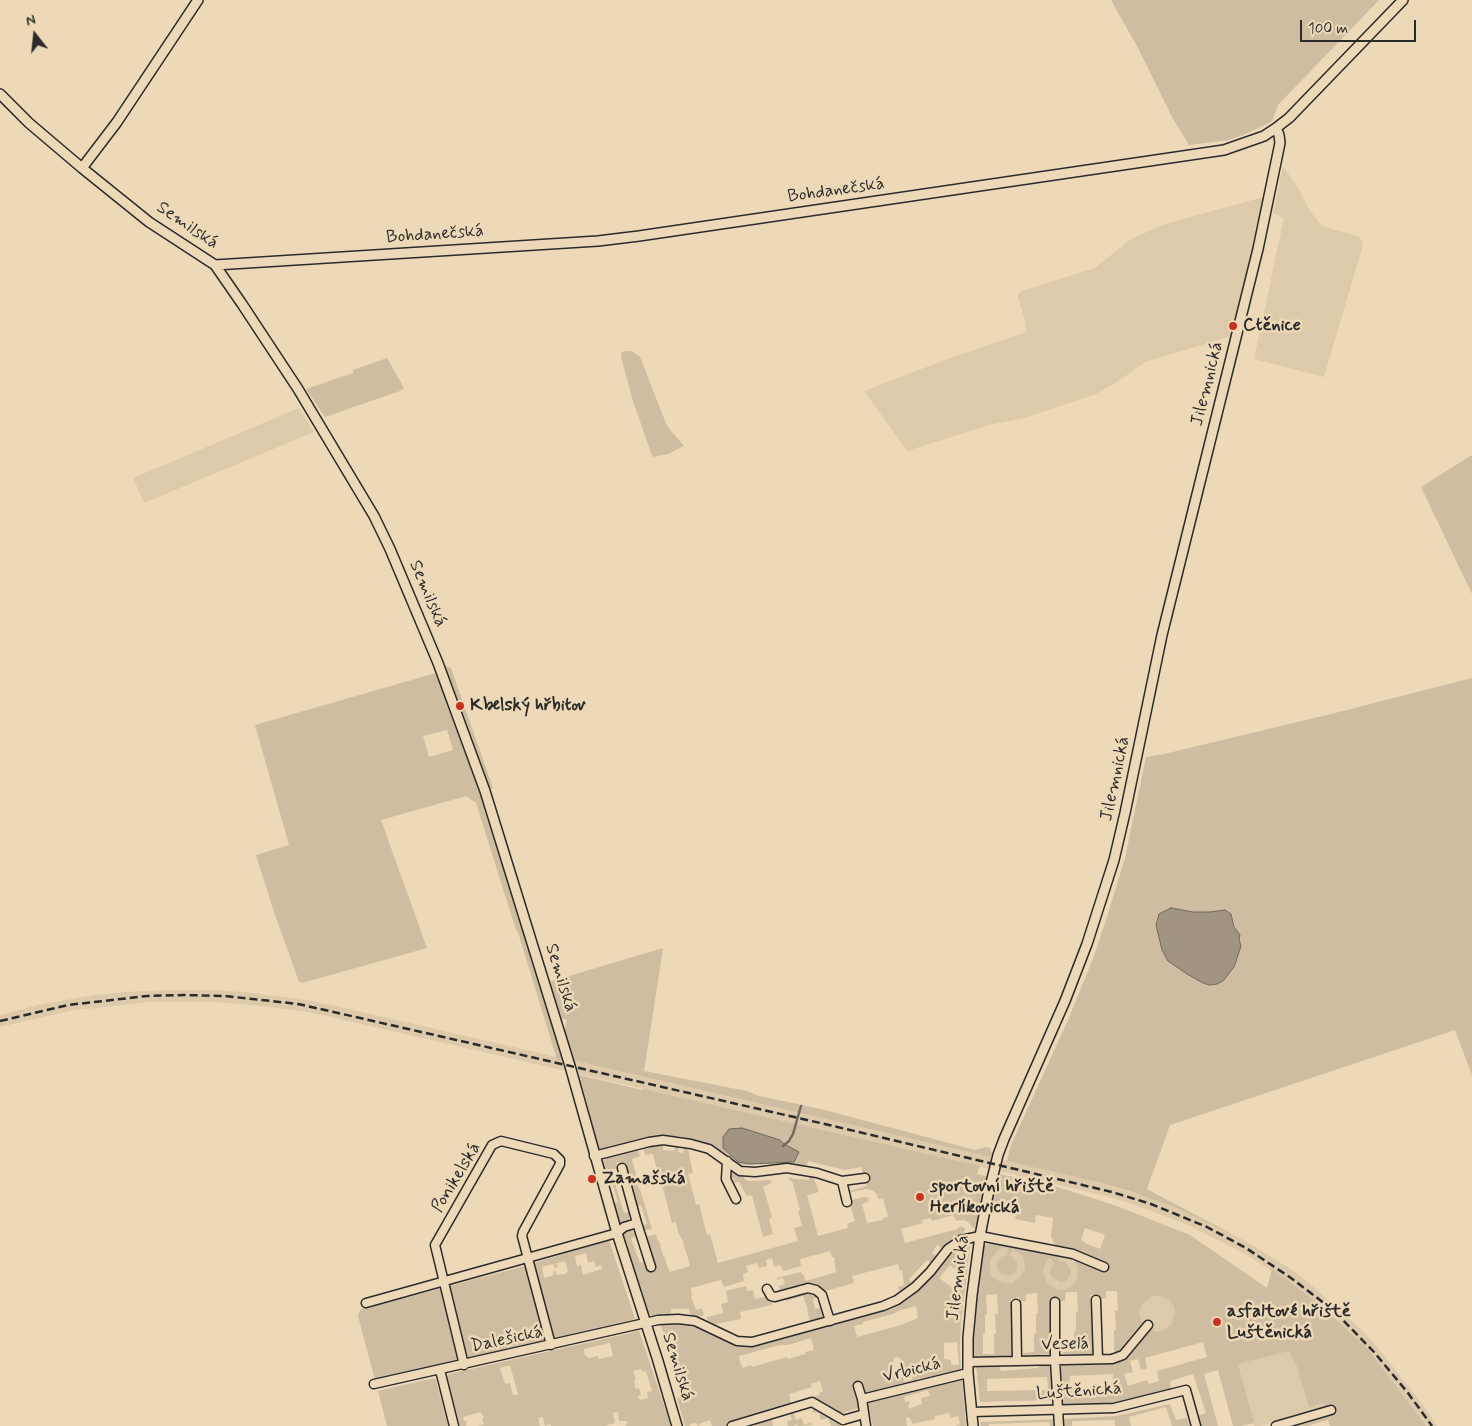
<!DOCTYPE html>
<html>
<head>
<meta charset="utf-8">
<style>
	body { margin:0 }
	#map { position:relative; width:1472px; height:1426px; overflow:hidden; background:#edd9b7; font-family:Mynerve,sans-serif }
	canvas { display:block }
	.north { position:absolute; left:10px; top:10px; width:50px; height:50px; -webkit-text-stroke:4px #edd9b7; paint-order:stroke; rotate:344deg; font-size:14px; font-weight:700; line-height:20px; text-align:center; color:#2b2b2b }
	.north::after { content:''; display:block; margin:auto; width:18px; height:22px; background:#2b2b2b; clip-path:polygon(50% 0,100% 100%,50% 72%,0 100%) }
	.scale { position:absolute; left:1300px; top:20px; width:116px; height:22px; box-sizing:border-box; border:2px solid #2b2b2b; border-top:0; padding-left:6px; font-size:15px; line-height:18px; white-space:nowrap; color:#2b2b2b; -webkit-text-stroke:4px #edd9b7; paint-order:stroke }
</style>
</head>
<body>
<div id="map">
<canvas width="1472" height="1426"></canvas>
<div class="north">N</div>
<div class="scale">100 m</div>
</div>
<script>
const ctx = document.querySelector('canvas').getContext('2d');
ctx.lineJoin = 'round';
function paint(path, color) {
  ctx.fillStyle = color;
  ctx.fill(path, 'evenodd');
}
function toPath(rows) {
  const path = new Path2D();
  for (const r of rows) {
    if (r.length === 3) {
      path.moveTo(r[0] + r[2], r[1]);
      path.arc(r[0], r[1], r[2], 0, 2 * Math.PI);
      continue;
    }
    path.moveTo(r[0], r[1]);
    for (let i = 2; i < r.length; i += 2) path.lineTo(r[i], r[i + 1]);
  }
  return path;
}
function trace(path, color, width, dash) {
  ctx.strokeStyle = color;
  ctx.lineWidth = width;
  ctx.lineCap = dash ? 'butt' : 'round';
  ctx.setLineDash(dash || []);
  ctx.stroke(path);
}
function write(font, color, halo, rows, align = 'center') {
  ctx.font = font + ' Mynerve,sans-serif';
  ctx.lineWidth = 5;
  ctx.setLineDash([]);
  ctx.textBaseline = 'middle';
  ctx.strokeStyle = halo;
  ctx.fillStyle = color;
  for (const [text, x, y, turn = 0] of rows) {
    ctx.save();
    ctx.translate(x, y);
    ctx.rotate((+turn || 0) * Math.PI / 180);
    ctx.textAlign = isNaN(turn) ? turn : align;
    if (halo) ctx.strokeText(text, 0, 0);
    ctx.fillText(text, 0, 0);
    ctx.restore();
  }
}
paint(toPath([
	[1283,166,1298,188,1310,211,1322,226,1360,237,1363,245,1324,377,1254,359,1284,218,1273,213],
	[1267,196,1235,335,1145,362,1120,380,1096,394,1024,418,989,425,907,451,864,391,945,360,1026,332,1025,320,1018,298,1018,294,1022,291,1095,268,1131,239,1165,224],
	[299,408,314,432,144,503,133,478],
	[169,990,216,990,253,993,311,1001,340,1007,1081,1178,1153,1199,1210,1222,1249,1243,1295,1272,1309,1283,1362,1330,1378,1348,1427,1410,1437,1426,1425,1426,1272,1271,1243,1253,1190,1226,1149,1210,1110,1197,793,1123,309,1012,252,1005,215,1002,148,1002,69,1011,0,1027,0,1015,38,1005,94,995,124,992],
	[1007,1265,18],
	[1061,1272,18],
	[1157,1314,18],
	[1290,1350,1292,1358,1297,1367,1309,1408,1322,1403,1327,1410,1261,1426,1254,1426,1238,1364]
]), '#ddcaab');
paint(toPath([
	[1111,0,1379,0,1278,105,1273,119,1271,122,1248,133,1229,140,1189,145,1172,117,1138,48],
	[625,351,632,351,640,357,667,426,684,446,668,454,657,456,653,457,651,453,633,401,621,357,622,352],
	[387,358,404,388,400,391,325,417,306,389,353,373,353,370],
	[1472,455,1472,594,1421,487],
	[438,663,451,668,493,788,484,790],
	[436,673,457,727,494,831,566,1062,557,1060,518,932,516,930,476,803,466,796,381,820,427,948,302,983,299,982,273,909,256,855,289,845,255,725],
	[447,730,453,750,429,757,423,736],
	[1472,678,1472,1075,1455,1030,1170,1125,1147,1189,1226,1231,1174,1207,1129,1191,1097,1182,1007,1161,1011,1145,1068,1020,1094,956,1106,920,1125,858,1146,757,1164,754,1331,714],
	[663,948,644,1071,747,1091,759,1096,821,1109,975,1150,986,1147,990,1148,992,1153,990,1157,571,1060,564,1034,567,1020,559,1017,549,982],
	[579,1075,642,1090,644,1089,980,1166,977,1174,990,1177,984,1196,977,1227,973,1228,968,1222,964,1220,956,1221,953,1215,932,1221,931,1218,922,1220,923,1223,901,1229,905,1243,957,1229,960,1226,965,1228,965,1230,962,1235,954,1238,942,1248,937,1245,932,1253,936,1256,931,1263,927,1260,909,1279,912,1283,900,1292,898,1287,904,1285,902,1270,900,1271,898,1264,852,1276,854,1283,825,1291,821,1290,780,1292,779,1286,785,1284,783,1278,777,1280,777,1278,801,1272,802,1274,803,1274,806,1281,836,1272,834,1257,832,1257,830,1251,800,1259,801,1266,783,1271,780,1265,774,1267,772,1258,766,1260,767,1266,759,1268,757,1263,746,1266,748,1272,743,1274,744,1281,724,1287,721,1280,691,1288,692,1295,691,1296,696,1310,702,1308,704,1315,697,1317,690,1314,689,1309,671,1309,671,1314,652,1316,647,1312,622,1237,626,1230,632,1231,637,1236,631,1238,640,1263,646,1261,648,1269,655,1266,645,1237,656,1234,657,1239,660,1243,661,1250,664,1257,665,1257,666,1263,670,1272,690,1266,686,1251,685,1251,683,1241,678,1232,676,1222,672,1223,662,1184,660,1184,659,1180,653,1154,645,1155,643,1147,652,1144,663,1144,663,1150,674,1151,675,1147,679,1147,678,1152,683,1153,684,1148,688,1149,693,1173,688,1174,696,1205,699,1204,707,1235,710,1234,718,1263,798,1241,794,1228,802,1226,798,1211,800,1210,793,1183,788,1178,809,1180,810,1176,813,1176,819,1192,807,1195,818,1236,848,1228,847,1224,855,1221,849,1201,864,1197,869,1198,868,1202,862,1204,867,1223,883,1220,883,1218,888,1217,883,1198,878,1199,877,1194,872,1190,866,1189,851,1192,849,1191,867,1186,861,1167,845,1170,808,1161,807,1165,796,1165,794,1163,741,1165,712,1145,679,1136,655,1136,603,1150,596,1147,586,1111,589,1110],
	[723,1137,780,1140,784,1144,738,1162,724,1148],
	[637,1148,640,1156,632,1159,636,1174,636,1181,639,1189,640,1189,652,1229,645,1230,641,1226,647,1224,641,1205,635,1206,623,1162,616,1163,618,1168,611,1170,624,1213,629,1212,629,1219,627,1222,624,1223,620,1222,616,1216,615,1203,618,1202,611,1179,608,1179,601,1164,608,1156],
	[735,1171,740,1173,746,1180,749,1181,769,1180,771,1181,772,1183,763,1187,772,1217,769,1219,773,1234,763,1237,752,1195,747,1196,739,1182,732,1182,735,1180,734,1178,731,1179,730,1176],
	[999,1174,1051,1185,1114,1205,1190,1235,1267,1288,1272,1268,1317,1303,1367,1348,1426,1426,1330,1426,1328,1420,1307,1426,1286,1426,1327,1410,1322,1403,1309,1408,1297,1367,1292,1358,1289,1351,1238,1364,1254,1423,1241,1426,1233,1426,1218,1370,1204,1374,1218,1426,1200,1426,1197,1416,1206,1413,1193,1374,1170,1381,1171,1389,1166,1391,1123,1403,1066,1406,1062,1403,1061,1379,1061,1366,1065,1362,1117,1359,1114,1350,1114,1330,1116,1330,1115,1311,1118,1310,1117,1291,1106,1291,1106,1298,1100,1299,1099,1294,1090,1295,1093,1354,1063,1354,1063,1352,1074,1351,1074,1332,1076,1331,1076,1312,1078,1312,1077,1292,1066,1292,1065,1301,1051,1302,1052,1354,1024,1356,1023,1353,1034,1352,1034,1333,1036,1333,1036,1313,1038,1313,1037,1293,1026,1294,1026,1301,1019,1302,1019,1297,1011,1299,1013,1357,972,1357,973,1317,981,1246,991,1243,1041,1251,1046,1255,1058,1252,1051,1236,1053,1218,1036,1215,1035,1223,1015,1219,1017,1211,991,1206],
	[1085,1228,1105,1235,1100,1249,1085,1243,1085,1242,1081,1240],
	[1002,1248,1008,1248,1007,1255,1001,1257,997,1262,997,1269,1001,1274,1010,1276,1015,1272,1017,1269,1017,1262,1010,1255,1013,1249,1022,1255,1024,1260,1025,1269,1021,1276,1012,1283,1004,1283,999,1281,992,1276,990,1271,990,1260,997,1251],
	[1060,1254,1073,1259,1076,1263,1078,1270,1077,1278,1074,1284,1069,1288,1061,1290,1056,1289,1047,1283,1043,1272,1046,1262,1050,1258,1054,1263,1052,1266,1050,1272,1052,1278,1061,1282,1067,1280,1070,1276,1071,1270,1065,1262,1059,1261,1057,1255],
	[997,1294,998,1314,995,1314,996,1334,994,1334,994,1354,983,1354,983,1334,985,1334,985,1315,987,1314,986,1295],
	[1156,1296,1162,1297,1169,1300,1174,1307,1175,1313,1172,1323,1166,1329,1158,1332,1148,1329,1151,1323,1149,1321,1144,1325,1140,1318,1139,1312,1142,1304,1151,1297],
	[1203,1342,1207,1357,1157,1371,1159,1381,1149,1384,1147,1380,1128,1386,1124,1374,1133,1372,1130,1361,1138,1359,1141,1370,1145,1369,1147,1368,1145,1358],
	[1113,1374,1113,1388,1070,1389,1070,1376],
	[609,1240,635,1319,553,1338,534,1263],
	[586,1253,588,1263,594,1261,596,1267,601,1265,602,1269,583,1275,581,1265,577,1266,575,1258,576,1256],
	[565,1261,568,1271,566,1274,557,1275,555,1271,553,1271,554,1275,544,1278,542,1267,553,1264,555,1268,558,1267,557,1263],
	[966,1244,970,1246,961,1322,960,1347,961,1370,921,1379,919,1378,917,1381,865,1394,861,1382,853,1384,859,1408,838,1414,812,1400,727,1426,712,1426,710,1420,699,1424,700,1425,698,1426,696,1423,690,1424,690,1426,685,1426,677,1398,683,1396,683,1393,687,1392,686,1386,681,1387,661,1325,677,1323,696,1326,713,1333,727,1342,747,1346,756,1345,887,1309,904,1300,917,1290,931,1277,947,1256,960,1245],
	[950,1265,963,1276,953,1288,939,1278],
	[916,1306,918,1318,901,1325,857,1337,854,1326,863,1324,863,1322,893,1314,898,1311],
	[811,1338,814,1350,805,1352,805,1354,788,1359,787,1357,752,1367,751,1365,743,1368,740,1362,739,1356,780,1345,788,1345],
	[957,1342,959,1365,951,1365,951,1360,944,1359,944,1343],
	[898,1357,901,1359,905,1371,907,1371,908,1373,911,1372,913,1379,905,1382,903,1377,899,1378,899,1377,895,1377,894,1375,892,1375,889,1363,894,1361,894,1358],
	[820,1381,823,1391,819,1393,819,1395,791,1403,789,1394,812,1387,811,1384],
	[525,1266,545,1340,468,1358,449,1286],
	[746,1286,747,1291,753,1290,755,1299,765,1297,767,1300,770,1300,804,1291,811,1292,818,1297,813,1299,815,1309,820,1308,823,1314,822,1317,810,1321,807,1311,808,1310,803,1296,786,1301,785,1299,772,1303,772,1305,740,1312,741,1319,716,1324,708,1321,707,1319,708,1317,723,1313,723,1310,721,1304,728,1302,726,1291],
	[440,1289,459,1360,375,1380,358,1316,359,1312,361,1309],
	[639,1331,671,1426,625,1426,627,1425,627,1421,619,1421,618,1412,613,1413,615,1423,604,1426,551,1426,550,1424,545,1426,543,1417,538,1418,540,1426,478,1426,484,1424,482,1419,484,1418,481,1412,463,1417,464,1421,467,1421,466,1426,460,1426,447,1377,449,1374],
	[610,1343,613,1356,599,1359,598,1356,588,1358,587,1356,585,1356,584,1349],
	[510,1365,518,1394,517,1395,513,1395,510,1383,505,1384,500,1368],
	[641,1369,643,1372,646,1371,652,1391,647,1392,648,1398,640,1400,638,1396,641,1395,639,1388,636,1389,634,1381,636,1380,633,1371],
	[1043,1362,1051,1363,1055,1400,980,1402,976,1365,999,1365,1001,1371,1038,1368],
	[1047,1377,1048,1390,987,1391,987,1379],
	[434,1378,436,1380,448,1426,387,1426,378,1391],
	[962,1380,966,1426,955,1426,960,1424,958,1416,951,1418,949,1413,935,1416,935,1419,913,1424,909,1417,906,1418,907,1426,873,1426,867,1403],
	[928,1390,930,1396,921,1398,922,1404,909,1409,908,1405,910,1405,909,1401,905,1402,904,1397],
	[1170,1404,1176,1420,1187,1418,1190,1426,1172,1426,1166,1407,1129,1417,1131,1426,1115,1426,1115,1420,1072,1421,1072,1426,1062,1426,1061,1419,1116,1416],
	[811,1405,827,1415,829,1417,832,1416,839,1420,841,1426,831,1426,828,1418,821,1420,819,1413,813,1412,811,1406,794,1413,796,1420,802,1418,804,1425,811,1422,812,1426,811,1425,798,1426,797,1424,793,1426,788,1426,787,1422,792,1420,790,1413,772,1418,773,1426,756,1426,755,1424,746,1426],
	[1057,1419,1057,1426,1050,1426,1049,1422,989,1424,989,1426,981,1426,980,1422]
]), '#cebda0');
const water = toPath([
	[1171,908,1193,912,1210,912,1225,910,1231,914,1234,927,1240,935,1239,939,1241,946,1234,967,1223,981,1217,984,1209,985,1203,983,1187,974,1168,961,1162,950,1156,925,1159,914,1171,908],
	[742,1128,780,1140,784,1144,799,1152,794,1162,750,1164,738,1162,723,1148,723,1137,729,1129,742,1128]
]);
paint(water, '#a19480');
trace(water, '#726a5e', 1);
trace(toPath([
	[783,1146,789,1141,793,1134,801,1106]
]), '#726a5e', 2.5);
const minor = toPath([
	[594,1156,649,1142,663,1140,691,1144,709,1149,740,1171,755,1172,787,1168,817,1173,842,1181,847,1202],
	[727,1161,726,1179,736,1199],
	[622,1168,637,1223,651,1267],
	[842,1181,865,1178],
	[767,1289,771,1296,775,1297,808,1288,816,1290,822,1295,830,1321],
	[1096,1300,1098,1359],
	[1055,1302,1055,1360,1059,1426],
	[366,1303,617,1233,624,1227,637,1223],
	[1016,1304,1017,1360],
	[968,1362,1112,1359,1123,1355,1148,1325],
	[464,1365,435,1245,492,1145,501,1141,554,1154,560,1160,560,1164,523,1232,522,1236,551,1345],
	[440,1370,454,1426],
	[374,1384,658,1320,678,1319,695,1321,737,1341,752,1342,883,1306,897,1300,915,1287,930,1272,948,1249,961,1240,980,1236,1073,1254,1104,1267],
	[858,1386,862,1399],
	[972,1412,1114,1408,1186,1390,1196,1426],
	[843,1420,864,1414],
	[732,1426,812,1402,843,1420],
	[866,1426,862,1399,968,1373],
	[1276,1426,1331,1410]
]);
const tertiary = toPath([
	[0,94,29,123,82,168,149,222,215,265,242,304,298,389,374,516,390,549,438,663,485,791,570,1066,617,1233,658,1361,677,1426],
	[82,168,117,122,198,0],
	[215,265,598,241,639,236,1224,150,1264,136,1276,128,1289,118,1403,0],
	[973,1426,968,1373,968,1338,972,1295,980,1236,988,1195,998,1155,1004,1139,1065,1001,1087,944,1114,860,1125,813,1162,635,1258,249,1280,143,1279,135,1276,128]
]);
trace(minor, '#2b2b2b', 11);
trace(tertiary, '#2b2b2b', 12);
trace(minor, '#edd9b7', 8);
trace(tertiary, '#edd9b7', 9);
trace(toPath([
	[0,1021,68,1005,147,996,184,995,225,996,298,1004,338,1013,829,1125,1112,1192,1151,1204,1207,1227,1246,1248,1291,1278,1320,1300,1339,1316,1374,1352,1408,1393,1432,1426]
]), '#2b2b2b', 2.5, [8, 4]);
for (const [x, y, r, color] of [
	[1233,326,5,"#c8321e"],
	[460,706,5,"#c8321e"],
	[592,1179,5,"#c8321e"],
	[920,1197,5,"#c8321e"],
	[1217,1322,5,"#c8321e"]
]) {
  const dot = new Path2D();
  dot.arc(x, y, r, 0, 2 * Math.PI);
  ctx.fillStyle = color;
  ctx.fill(dot);
  trace(dot, '#edd9b7', 2);
}
write('18px', '#2b2b2b', '#edd9b7', [
	["Bohdanečská",836,191,-8],
	["Semilská",187,226,34],
	["Bohdanečská",435,235,-4],
	["Jilemnická",1208,384,-76],
	["Semilská",427,594,67],
	["Jilemnická",1116,779,-78],
	["Semilská",560,978,73],
	["Ponikelská",457,1178,-59],
	["Jilemnická",959,1278,-83],
	["Dalešická",507,1340,-12],
	["Veselá",1065,1345,-1],
	["Semilská",677,1367,73],
	["Vrbická",912,1371,-14],
	["Luštěnická",1079,1392,-4]
]);
write('bold 18px', '#2b2b2b', '#edd9b7', [
	["Ctěnice",1243,326],
	["Kbelský hřbitov",470,706],
	["Zamašská",602,1179],
	["sportovní hřiště",930,1187],
	["Herlíkovická",930,1208],
	["asfaltové hřiště",1227,1312],
	["Luštěnická",1227,1333]
], 'left');
</script>
</body>
</html>
